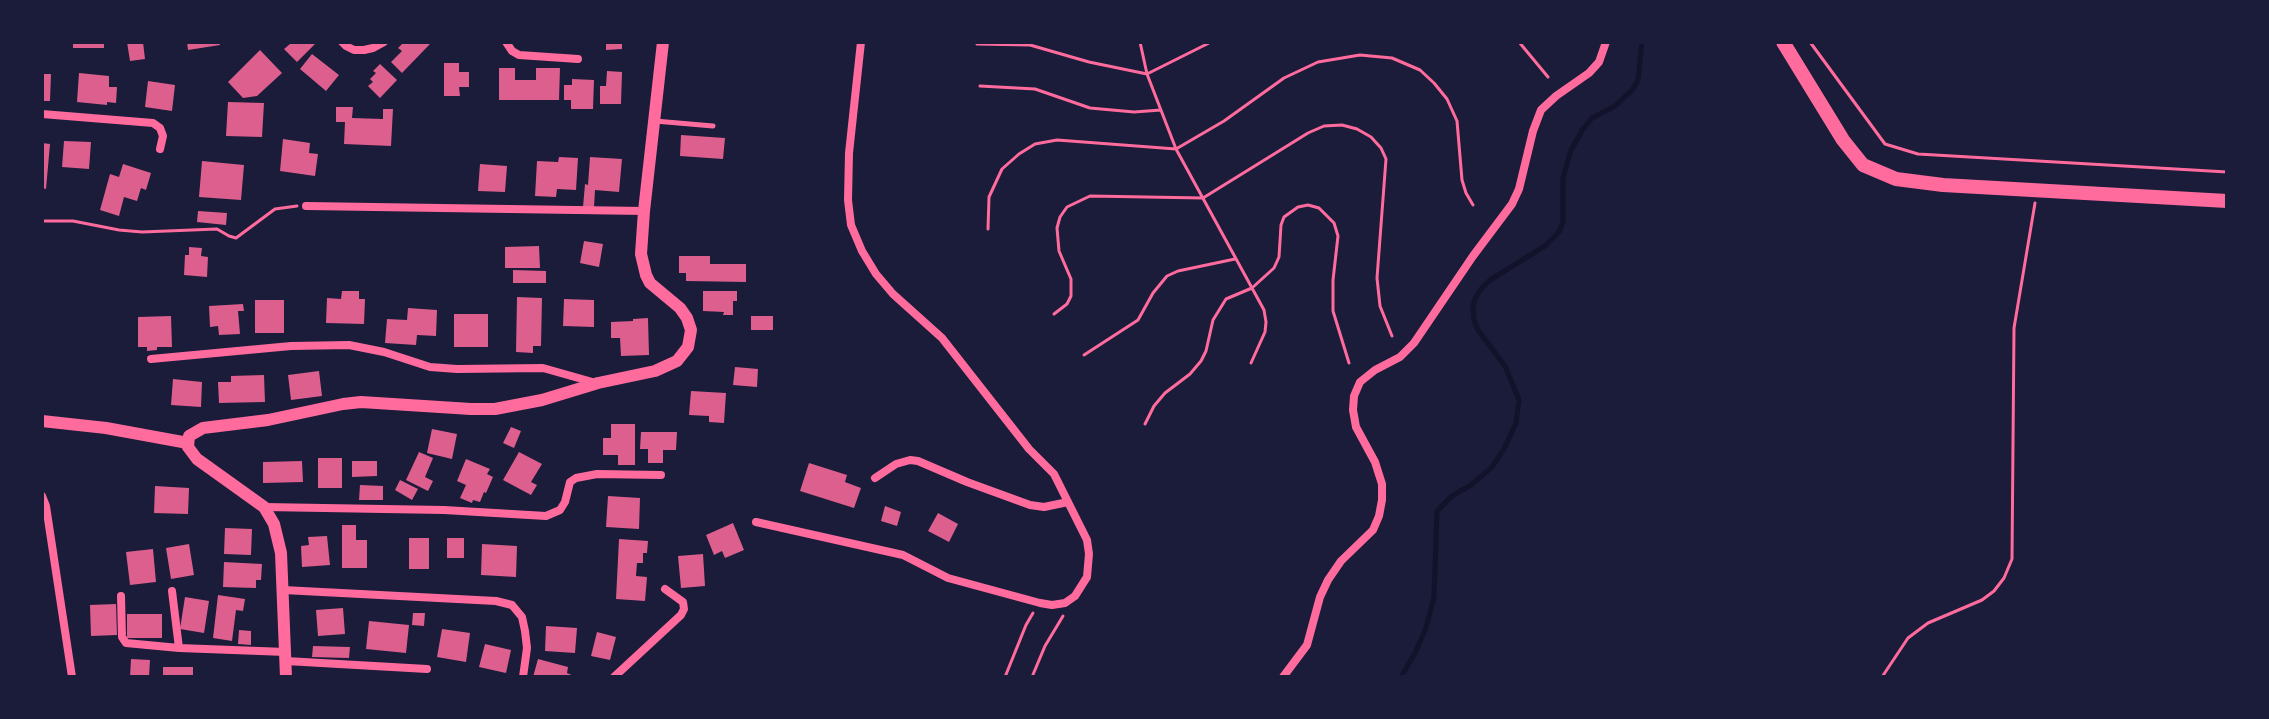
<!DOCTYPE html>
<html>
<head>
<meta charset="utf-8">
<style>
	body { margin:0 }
	#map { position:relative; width:2269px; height:719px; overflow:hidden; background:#1b1b3a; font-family:Bitter,serif }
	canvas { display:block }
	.frame { position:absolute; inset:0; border:44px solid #1b1b3a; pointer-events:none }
</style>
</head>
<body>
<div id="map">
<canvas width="2269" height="719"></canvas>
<div class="frame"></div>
</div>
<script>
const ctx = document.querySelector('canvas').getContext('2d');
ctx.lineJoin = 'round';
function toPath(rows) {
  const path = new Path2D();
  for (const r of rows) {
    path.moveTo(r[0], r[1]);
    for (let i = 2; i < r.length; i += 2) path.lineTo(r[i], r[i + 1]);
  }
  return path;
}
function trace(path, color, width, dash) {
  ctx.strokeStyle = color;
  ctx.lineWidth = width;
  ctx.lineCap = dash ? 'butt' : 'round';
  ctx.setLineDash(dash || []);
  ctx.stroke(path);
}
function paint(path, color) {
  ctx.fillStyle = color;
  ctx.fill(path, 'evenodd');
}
trace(toPath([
	[1401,677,1415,653,1426,628,1434,597,1437,511,1452,496,1471,485,1492,467,1505,447,1516,423,1519,400,1505,366,1478,330,1474,320,1473,306,1475,299,1480,290,1490,280,1545,246,1559,232,1563,222,1563,178,1571,150,1583,129,1592,118,1615,106,1633,89,1638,80,1642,42]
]), '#12122b', 5);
paint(toPath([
	[73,42,104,42,104,48,73,48],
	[127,42,143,42,145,59,130,61],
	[187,42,219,42,220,45,188,50],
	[288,42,317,42,297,62,284,49,290,44],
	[404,42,428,42,430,44,402,73,391,62,402,51,398,48],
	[606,42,622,42,622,49,606,50],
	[260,50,282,73,257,96,243,98,228,82],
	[312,54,339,75,326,91,300,69],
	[444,63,459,63,459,72,469,72,469,87,459,87,460,96,444,96],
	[380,64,397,80,380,98,368,86,373,82,370,79,376,73,373,71],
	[499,68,515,68,515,80,536,80,536,68,560,68,559,100,499,100],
	[607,71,622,72,621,104,600,104,600,86,606,86],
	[79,73,109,76,109,87,117,87,116,103,107,102,107,105,77,102],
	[42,74,51,74,50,101,42,101],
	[572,79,594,80,593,109,571,109,571,100,564,100,564,85,572,85],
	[148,81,175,85,172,111,145,107],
	[228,102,264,103,262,137,226,136],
	[336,107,353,107,352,118,383,119,383,109,393,109,391,146,344,144,345,122,336,122],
	[681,135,725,138,723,159,680,156],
	[283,139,310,143,309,153,318,154,315,176,280,171],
	[64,141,91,142,89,169,62,167],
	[42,143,50,144,46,189,42,188],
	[559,157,578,158,576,190,557,189,556,197,535,196,537,161,558,162],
	[590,157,622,159,619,192,595,190,594,207,583,207,585,184,588,185],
	[202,161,244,165,241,200,199,197],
	[123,164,151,173,146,190,141,188,137,201,124,197,119,216,100,210,110,174,119,177],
	[480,164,507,166,505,192,478,191],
	[198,211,227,213,226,225,197,222],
	[584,241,603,244,599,267,580,263],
	[539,246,540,268,505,268,505,247],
	[189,247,202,248,201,256,208,257,207,277,184,275,185,255,189,255],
	[679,256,710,256,710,264,746,264,746,282,686,281,686,273,679,273],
	[513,270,546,271,546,283,513,283],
	[342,291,359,291,359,299,365,299,364,324,326,323,327,298,341,299],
	[703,291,737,291,737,301,733,301,733,315,723,315,724,312,703,311],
	[517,297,542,298,541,346,533,346,533,353,516,352],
	[564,299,594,300,594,327,563,326],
	[255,300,284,300,284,333,255,333],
	[243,304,244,311,238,311,240,334,219,335,218,326,210,327,209,306],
	[408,308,437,310,436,336,417,335,416,345,385,343,387,319,407,320],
	[454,314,488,314,488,347,454,347],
	[171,316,172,347,157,347,157,350,147,351,147,347,138,347,138,317],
	[751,316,773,316,773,330,751,330],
	[648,318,649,355,621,356,620,338,611,338,611,322,633,321,633,319],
	[735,367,758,369,757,387,733,385],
	[319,371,322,396,291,400,288,375],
	[264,375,265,402,219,403,218,382,231,382,231,376],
	[173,379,202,382,201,407,171,405],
	[691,391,726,393,724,423,709,422,709,416,689,415],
	[611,424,635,424,635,465,618,465,618,455,603,455,603,438,611,438],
	[511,427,521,431,514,448,503,443],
	[432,429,457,434,452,459,427,453],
	[641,432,677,432,676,450,663,450,663,463,648,463,648,449,640,449],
	[419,452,433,458,425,477,433,481,428,491,406,480],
	[519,452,542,464,531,482,537,485,531,495,503,480],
	[318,458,342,458,342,488,318,488],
	[466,459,490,469,487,474,493,477,486,493,484,492,480,502,473,500,472,503,460,498,466,485,457,481],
	[302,461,303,482,263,483,263,462],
	[352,461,377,461,377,476,352,477],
	[809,463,847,475,845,482,861,488,854,508,800,491],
	[400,480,418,489,412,500,395,490],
	[360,485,383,486,383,500,359,500],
	[155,486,189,488,188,514,154,513],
	[608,496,640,498,639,529,606,527],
	[885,506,901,512,897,526,881,521],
	[938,513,958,524,949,542,928,531],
	[733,523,744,550,725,558,722,551,714,555,706,535],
	[342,525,356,525,356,540,367,540,367,568,342,568],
	[225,528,252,529,251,555,224,554],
	[327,536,330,565,302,567,301,546,309,545,308,537],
	[409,538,429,538,429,569,409,569],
	[447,538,464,538,464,558,447,558],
	[619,539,648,541,647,553,643,553,643,563,637,563,636,576,647,577,645,601,616,599],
	[189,544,194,575,171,579,166,548],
	[482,544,517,546,516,577,481,575],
	[153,549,156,582,130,585,126,552],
	[703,554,705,586,681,588,678,556],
	[224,562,262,564,261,580,256,580,256,588,223,587],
	[218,595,245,599,243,611,236,610,232,641,213,638],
	[185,597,209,601,204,633,180,629],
	[116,604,117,635,91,636,90,605],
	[343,608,345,634,318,636,316,610],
	[413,613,425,613,424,626,412,625],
	[127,614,162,614,162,638,127,638],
	[369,621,409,625,406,653,366,649],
	[546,626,577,628,575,653,545,651],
	[442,629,470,633,466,662,437,657],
	[239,630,251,631,251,645,238,644],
	[597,632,616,637,610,660,591,656],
	[485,644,511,650,506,673,479,667],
	[313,646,350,647,349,658,312,657],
	[131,659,150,660,149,677,130,677],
	[538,659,568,667,567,673,576,677,533,677],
	[163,667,193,667,193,677,163,677]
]), '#dd5f8e');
trace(toPath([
	[1140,42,1147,74,1176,149,1264,310,1266,322,1265,332,1251,363],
	[1519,42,1548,77],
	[1810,42,1885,144,1918,154,2227,172],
	[977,44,1030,45,1089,62,1147,74,1211,42],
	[980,86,1035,89,1090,108,1134,112,1161,110],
	[42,221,73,221,119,230,142,232,217,229,229,236,236,238,275,209,297,206],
	[988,229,989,197,1002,169,1019,154,1035,144,1057,140,1176,149,1224,121,1284,78,1318,62,1360,55,1392,58,1420,70,1434,83,1447,99,1457,121,1462,180,1466,193,1473,205],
	[1054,314,1067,304,1071,296,1071,279,1059,251,1057,228,1060,217,1067,207,1090,196,1203,198,1308,133,1324,126,1342,125,1357,129,1371,137,1381,148,1386,159,1377,278,1380,306,1392,336],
	[1084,355,1138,320,1153,293,1167,276,1178,271,1235,259],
	[1145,424,1154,406,1165,393,1190,374,1201,361,1206,351,1213,320,1226,299,1252,288,1274,268,1279,257,1281,225,1284,217,1298,207,1308,205,1319,208,1334,223,1338,236,1333,280,1333,311,1349,363],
	[1005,677,1026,625,1033,613],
	[1032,677,1045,646,1063,616],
	[1882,677,1908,638,1928,623,1982,600,1994,591,2004,578,2012,559,2014,328,2035,203]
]), '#ff6b9d', 3);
trace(toPath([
	[655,121,713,126]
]), '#ff6b9d', 5);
trace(toPath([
	[342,42,346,46,354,50,364,50,373,48,384,42],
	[506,42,512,51,519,55,578,59],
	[42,114,153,123,160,128,163,136,160,149],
	[306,206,644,211],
	[151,359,291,346,349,345,384,352,430,367,457,369,543,368,596,383],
	[875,478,896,464,910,460,918,461,967,482,1030,505,1044,507,1068,502],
	[42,496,46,506,72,677],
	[264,507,444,510,546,516,560,510,565,502,570,482,576,478,597,474,661,475],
	[756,522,903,555,948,578,1040,603,1052,605,1065,603,1075,596,1087,577,1089,554,1087,540,1054,474,1029,449,942,338,893,294,876,274,862,251,851,225,848,200,849,153,861,42],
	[283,590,496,601,512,605,522,617,525,631,527,648,523,677],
	[172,591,179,648],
	[121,596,122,637,126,643,179,648,286,652],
	[286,661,427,669],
	[614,677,681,615,684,609,683,602,665,589],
	[1283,677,1307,645,1320,597,1328,580,1341,561,1373,530,1379,516,1382,500,1382,484,1375,462,1356,427,1353,410,1354,396,1360,382,1375,370,1400,357,1414,343,1473,256,1512,204,1519,189,1533,131,1541,110,1556,96,1589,73,1599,62,1606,42]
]), '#ff6b9d', 8);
trace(toPath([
	[42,421,106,428,188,443],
	[286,677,281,553,274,524,264,507,197,459,188,447,189,436,203,428,268,420,343,404,361,402,471,409,495,409,542,400,598,383,655,371,677,361,688,347,691,330,687,318,680,308,650,283,646,275,641,254,644,211,663,42]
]), '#ff6b9d', 12);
trace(toPath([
	[1783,42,1843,140,1863,165,1896,179,1943,185,2227,201]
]), '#ff6b9d', 14);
</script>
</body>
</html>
